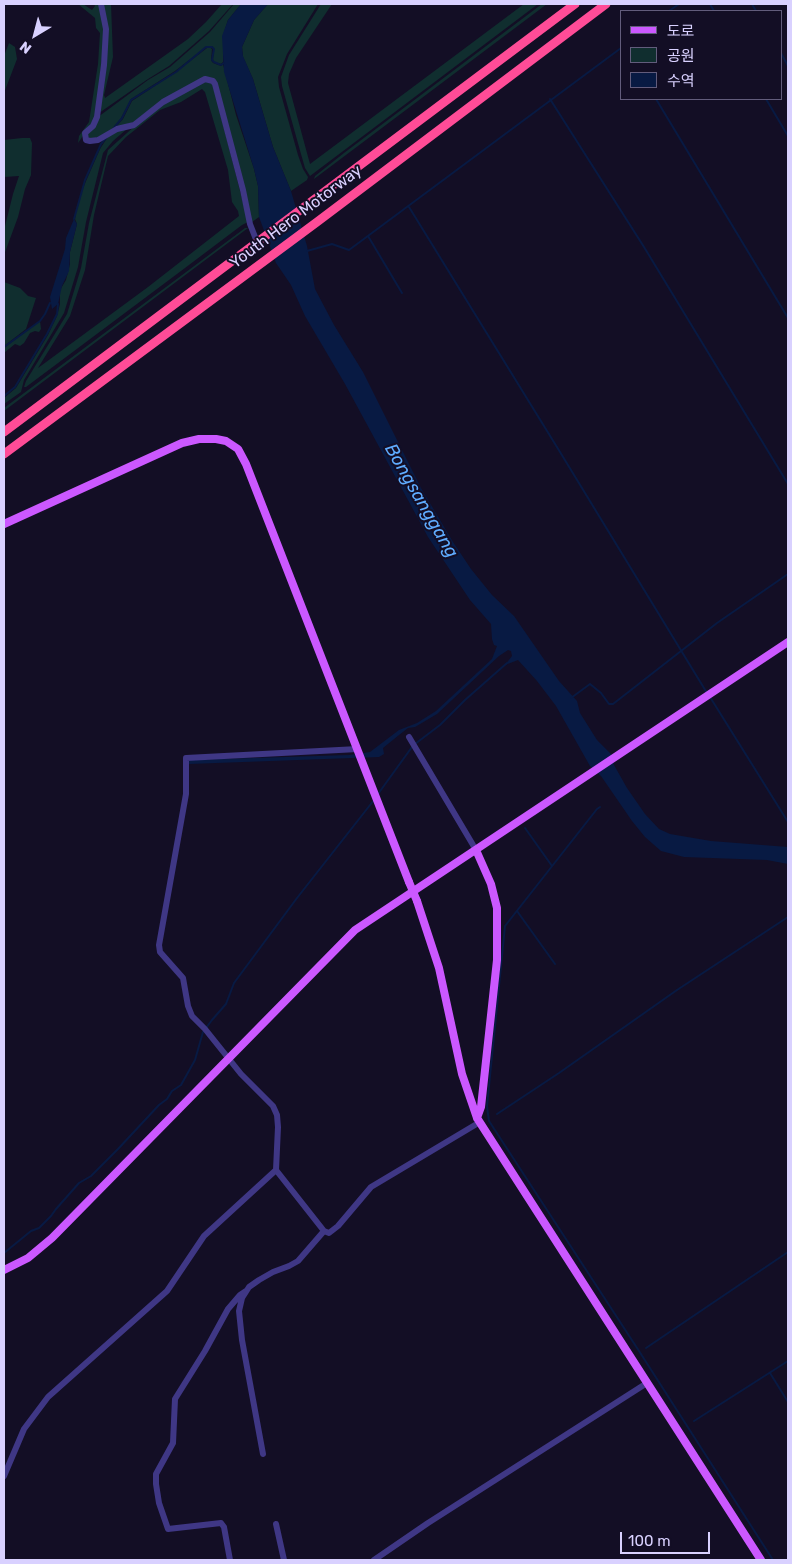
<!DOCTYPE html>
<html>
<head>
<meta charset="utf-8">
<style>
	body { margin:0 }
	#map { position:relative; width:792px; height:1564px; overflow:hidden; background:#130e25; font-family:Rubik,"Noto Sans KR",sans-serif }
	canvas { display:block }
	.frame { position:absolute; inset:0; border:5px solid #d9d1ff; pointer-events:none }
	.legend { position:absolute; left:620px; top:10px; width:162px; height:90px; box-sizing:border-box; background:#130e25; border:1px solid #625c7c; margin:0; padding:6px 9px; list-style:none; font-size:15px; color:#d9d1ff }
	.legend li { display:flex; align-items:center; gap:10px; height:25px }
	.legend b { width:25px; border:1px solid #625c7c }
	.north { position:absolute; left:10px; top:10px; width:50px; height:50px; -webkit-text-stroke:4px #130e25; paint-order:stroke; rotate:217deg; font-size:14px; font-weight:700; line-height:20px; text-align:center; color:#d9d1ff }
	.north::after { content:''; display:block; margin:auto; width:18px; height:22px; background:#d9d1ff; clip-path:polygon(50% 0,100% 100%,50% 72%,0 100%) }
	.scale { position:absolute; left:620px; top:1532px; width:90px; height:22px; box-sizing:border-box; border:2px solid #d9d1ff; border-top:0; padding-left:6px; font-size:15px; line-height:18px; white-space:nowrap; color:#d9d1ff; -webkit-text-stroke:4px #130e25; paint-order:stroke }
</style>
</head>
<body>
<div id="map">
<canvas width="792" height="1564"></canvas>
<div class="frame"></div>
<ul class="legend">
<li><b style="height:6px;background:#cb58ff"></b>도로</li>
<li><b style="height:14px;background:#102e2f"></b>공원</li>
<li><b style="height:14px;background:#081a43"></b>수역</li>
</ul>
<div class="north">N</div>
<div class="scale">100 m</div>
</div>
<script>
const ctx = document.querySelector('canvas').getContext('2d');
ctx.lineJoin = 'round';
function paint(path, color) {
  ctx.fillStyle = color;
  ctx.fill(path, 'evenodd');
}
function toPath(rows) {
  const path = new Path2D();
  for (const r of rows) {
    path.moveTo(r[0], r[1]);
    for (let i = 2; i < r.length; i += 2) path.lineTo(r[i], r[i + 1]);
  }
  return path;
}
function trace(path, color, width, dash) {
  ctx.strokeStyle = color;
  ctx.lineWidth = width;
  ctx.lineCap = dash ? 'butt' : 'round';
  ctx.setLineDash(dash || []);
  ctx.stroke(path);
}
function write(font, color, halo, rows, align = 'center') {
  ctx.font = font + ' Rubik,sans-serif';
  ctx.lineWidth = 4;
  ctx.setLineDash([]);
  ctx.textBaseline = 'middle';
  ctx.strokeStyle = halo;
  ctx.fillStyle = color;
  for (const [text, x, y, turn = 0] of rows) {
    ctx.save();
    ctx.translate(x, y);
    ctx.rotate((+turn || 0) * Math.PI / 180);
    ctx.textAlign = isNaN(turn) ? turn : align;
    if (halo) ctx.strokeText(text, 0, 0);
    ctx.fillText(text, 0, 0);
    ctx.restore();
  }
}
paint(toPath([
	[78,4,83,4,92,10,95,6,94,4,100,4,105,29,96,117,78,143,79,136,89,122,98,64,100,33,96,28,95,18],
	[102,4,111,4,113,57,104,95,105,98,188,39,206,22,222,4,233,4,209,31,169,66,148,79,99,113,105,65],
	[234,4,241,4,228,20,223,36,223,62,221,64,214,62,213,59,214,49,212,46,206,47,175,71,131,99,121,118,111,131,102,136,90,139,87,135,98,117,148,80,170,67,210,32],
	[268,4,318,4,287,54,278,77,279,87,298,155,303,169,308,177,307,180,291,191,273,147,253,79,243,57,242,47,254,20],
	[321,4,332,4,296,58,289,74,288,83,310,164,524,4,538,4,310,176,305,168,301,154,282,86,281,77,289,55],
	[542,4,547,4,314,179,315,176,344,153],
	[9,43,15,47,17,59,4,93,4,56],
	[207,48,209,47,212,49,211,60,213,63,221,66,223,64,236,115,254,169,258,186,259,217,252,222,211,79,162,100,134,122,115,128,123,119,132,101,176,72],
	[212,81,248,222,242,225,181,271,26,387,24,387,26,381,67,314,81,268,89,223,108,150,156,107,200,83],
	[202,89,205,92,228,170,232,202,238,211,239,216,148,287,38,368,70,316,85,270,94,215,108,156,126,137,160,110,181,102],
	[128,128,113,141,103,153,86,222,78,267,64,313,24,380,21,392,4,404,4,398,16,388,48,335,57,316,60,304,60,290,66,280,70,264,70,252,77,224,75,219,76,212,83,188,100,149,109,135,115,132],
	[22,138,30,138,32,143,31,175,25,189,18,217,4,255,4,230,13,194,19,176,4,177,4,140],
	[245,228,248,228,4,411,4,408],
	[4,282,20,288,28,296,36,298,26,329,4,346],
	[40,321,41,329,39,332,35,331,30,333,24,343,20,346,15,344,4,353,4,348]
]), '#102e2f');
paint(toPath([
	[241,4,268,4,254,20,242,47,243,56,253,79,273,147,291,191,307,246,315,289,334,325,363,372,421,488,453,542,471,569,492,595,514,616,559,681,577,701,580,713,597,740,611,754,614,765,627,788,645,814,659,829,670,834,711,841,788,847,788,864,767,860,684,857,661,851,645,837,632,821,601,776,590,766,556,706,537,681,518,660,505,665,512,656,511,651,508,650,499,656,437,714,415,727,408,728,399,735,383,748,384,754,379,757,189,764,189,760,349,755,370,752,399,730,417,723,436,711,492,659,497,646,494,645,492,639,491,624,470,600,428,537,345,384,305,316,291,285,276,263,259,217,258,186,254,169,224,72,222,36,228,20],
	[74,219,77,224,70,252,69,271,62,286,58,304,52,309,50,297,65,249,66,238]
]), '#081a43');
trace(toPath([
	[710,4,714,11],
	[752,4,756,11],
	[669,11,679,4],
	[781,53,788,66],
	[550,99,644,247,788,484],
	[656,99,788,318],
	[766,99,788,136],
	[113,129,122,118,131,100,176,72,206,47,212,47,214,49,212,60,214,62,221,65,224,63],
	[409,207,560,452,707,693],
	[74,219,85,180,101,144,106,138],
	[368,236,402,293],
	[307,251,332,244,349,250,621,48],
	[4,347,40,321,45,314,50,303],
	[4,396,15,387,47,334,57,314,58,304],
	[710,697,788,822],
	[571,698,590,684,601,693,609,704,613,704,717,623,788,574],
	[415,744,440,725,465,700,507,663],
	[378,794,412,747],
	[600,807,597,809,505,926,487,1106,488,1114,489,1121,639,1351,773,1560],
	[525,828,552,866],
	[517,911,555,964],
	[497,1114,559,1073,677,990,788,917],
	[4,1253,31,1231,39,1228,51,1216,56,1209,79,1183,91,1176,118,1149,159,1105,167,1099,172,1091,181,1085,195,1060,203,1032,212,1020,226,1004,234,983,297,898,374,800],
	[646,1348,788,1252],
	[770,1373,788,1402],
	[694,1421,788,1361]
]), '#081a43', 2);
trace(toPath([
	[101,4,106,29,104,65,97,117,93,126,85,133,86,140,90,141,98,140,117,129,134,125,163,102,205,79,213,81,215,84,243,190,250,224,257,242],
	[409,737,476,850],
	[276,1170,324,1231,329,1233,338,1226,371,1187,480,1122],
	[263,1454,242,1340,239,1311,242,1298,249,1287,259,1280,273,1272,289,1266,298,1261,324,1231],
	[4,1476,24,1429,48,1397,167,1291,204,1236,276,1170,278,1127,277,1115,273,1106,241,1074,205,1029,192,1016,188,1006,183,978,160,952,159,945,186,794,186,758,358,749],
	[276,1524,284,1560],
	[230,1560,224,1527,221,1523,168,1529,159,1503,156,1484,156,1474,173,1443,175,1399,205,1351,228,1309,240,1295,246,1291],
	[374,1560,428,1523,647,1383]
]), '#3f3785', 6);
trace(toPath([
	[4,524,182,443,199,439,216,439,226,441,238,449,246,464,409,882],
	[476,850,491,884,497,908,497,960,481,1107,477,1118],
	[417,901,439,968,462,1074,477,1118,761,1560],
	[4,1270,28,1258,52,1238,355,930,788,642]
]), '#cb58ff', 8);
trace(toPath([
	[4,432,575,4],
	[4,454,317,222,606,4]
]), '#ff4c97', 9);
trace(toPath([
	[409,882,417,901]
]), '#cb58ff', 8);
write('16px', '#d9d1ff', '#130e25', [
	["Youth Hero Motorway",296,217,-37]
]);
write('italic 18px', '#5facff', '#130e25', [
	["Bongsanggang",421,501,60]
]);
</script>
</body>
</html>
